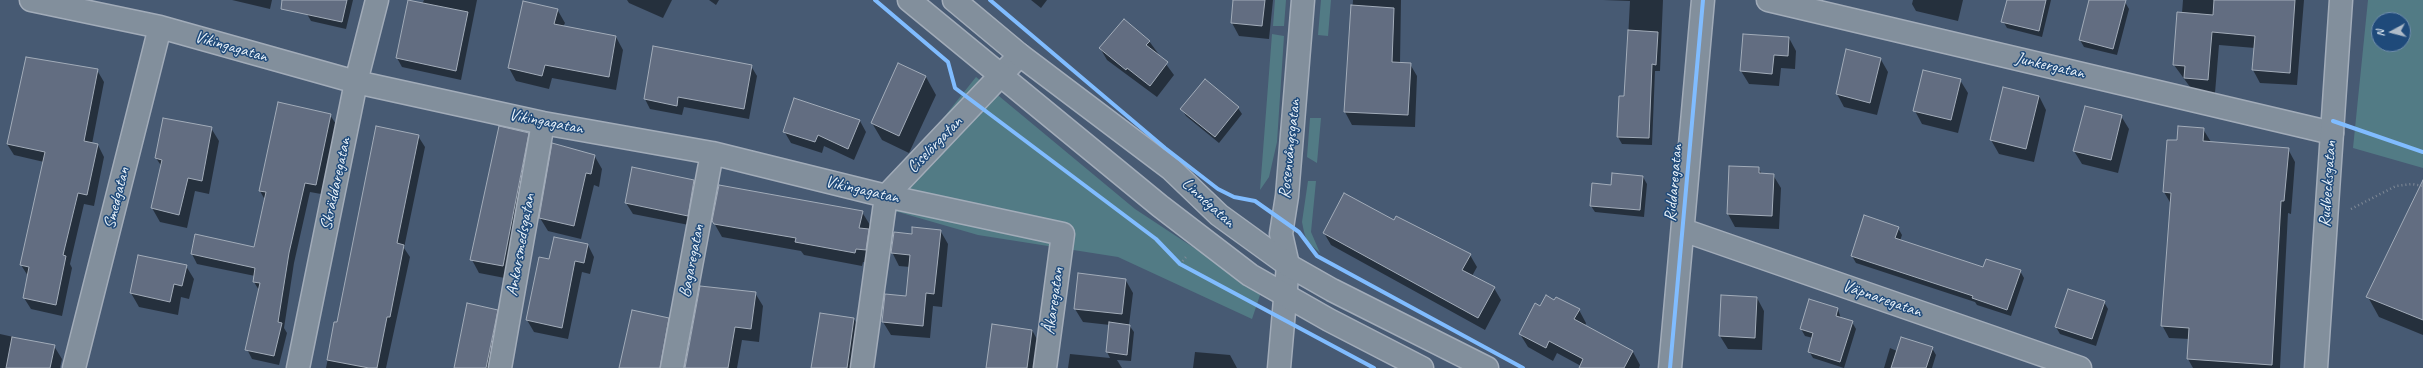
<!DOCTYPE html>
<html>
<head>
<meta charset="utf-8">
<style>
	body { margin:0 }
	#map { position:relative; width:2423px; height:368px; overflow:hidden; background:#475a73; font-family:Caveat,sans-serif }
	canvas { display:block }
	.north { position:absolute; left:2371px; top:12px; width:40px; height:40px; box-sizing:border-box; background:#1f4a7a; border:1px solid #6f8dac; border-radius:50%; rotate:263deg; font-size:11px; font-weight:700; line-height:16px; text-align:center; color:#e8f1f8 }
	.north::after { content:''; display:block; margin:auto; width:14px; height:18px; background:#b0bcc9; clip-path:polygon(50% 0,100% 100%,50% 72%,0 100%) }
</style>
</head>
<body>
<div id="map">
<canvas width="2423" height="368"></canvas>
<div class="north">N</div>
</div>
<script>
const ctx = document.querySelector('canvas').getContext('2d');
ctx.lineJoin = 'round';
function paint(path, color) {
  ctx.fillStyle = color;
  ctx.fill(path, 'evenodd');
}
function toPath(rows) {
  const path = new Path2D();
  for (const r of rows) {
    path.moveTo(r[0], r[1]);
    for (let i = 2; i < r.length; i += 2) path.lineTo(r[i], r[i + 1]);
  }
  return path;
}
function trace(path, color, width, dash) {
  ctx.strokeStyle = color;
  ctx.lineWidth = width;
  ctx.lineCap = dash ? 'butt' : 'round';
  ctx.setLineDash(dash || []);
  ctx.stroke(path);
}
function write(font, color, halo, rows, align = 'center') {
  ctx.font = font + ' Caveat,sans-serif';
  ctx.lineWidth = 3;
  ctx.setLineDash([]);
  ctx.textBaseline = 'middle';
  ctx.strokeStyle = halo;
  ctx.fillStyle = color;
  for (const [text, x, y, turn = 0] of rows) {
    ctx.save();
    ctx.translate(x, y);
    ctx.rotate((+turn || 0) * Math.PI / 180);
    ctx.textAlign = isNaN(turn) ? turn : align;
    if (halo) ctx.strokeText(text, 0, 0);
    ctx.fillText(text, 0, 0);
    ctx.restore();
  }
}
paint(toPath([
	[1275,0,1286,0,1284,26,1273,26],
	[1321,0,1331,0,1328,36,1318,35],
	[2368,0,2423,0,2423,168,2353,148],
	[2379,20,2403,20,2403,44,2379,44],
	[1272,34,1284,36,1277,142,1269,177,1260,190],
	[976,77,1135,209,1261,292,1252,319,1118,257,978,235,874,205],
	[1310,118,1321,118,1317,163,1307,157],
	[1308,181,1316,181,1311,232,1320,253,1307,241,1304,232,1302,222]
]), '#527b85');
paint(toPath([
	[232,0,272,0,270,9],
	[310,0,353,0,346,29,311,21,307,14],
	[424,0,477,0,461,80,402,67,397,58],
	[627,0,672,0,663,18,629,3],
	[709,0,719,0,716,5],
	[1031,0,1047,0,1041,8],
	[1234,0,1273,0,1269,39,1239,36,1232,23],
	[1353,0,1401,0,1400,63,1410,64,1417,76,1415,127,1352,125,1345,112],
	[1603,0,1663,0,1660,71,1655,71,1652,145,1622,144,1618,137,1625,97,1630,1],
	[1913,0,1963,0,1958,21,1916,11,1912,4],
	[2008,0,2051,0,2042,37,2007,28,2003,21],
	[2090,0,2119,0,2125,2,2129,9,2117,55,2084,47,2080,40],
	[2183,0,2304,0,2297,85,2260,83,2253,70,2255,48,2219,45,2215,93,2193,91,2174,65,2178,13,2182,13],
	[557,9,565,23,563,27,616,37,623,50,616,90,552,78,549,89,516,81,509,68],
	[1789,38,1796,51,1795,69,1781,68,1779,86,1749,84,1741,71],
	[1149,41,1174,75,1157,97,1107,60,1100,48],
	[1880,58,1888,72,1877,115,1844,107,1837,94],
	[899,65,926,77,936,95,909,153,882,140,872,123],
	[751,66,757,76,749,119,684,107,682,115,650,109,645,99],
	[97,70,104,82,92,144,98,145,104,157,94,206,84,204,70,264,72,268,62,316,31,309,24,298,28,276,21,265,44,162,14,155,7,144],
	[1960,80,1968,93,1958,133,1922,124,1915,111],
	[2039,96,2046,110,2034,162,1999,154,1991,140],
	[795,99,860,121,866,132,854,160,824,146,822,153,791,143,784,131],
	[1238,108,1242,114,1219,143,1186,116,1182,109],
	[330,115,336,124,321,194,310,192,294,263,284,328,287,333,279,365,252,359,247,349,260,292,254,282,255,276,197,264,192,254,254,248,265,200,260,191],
	[2121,116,2129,129,2118,173,2082,164,2074,151],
	[211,128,219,141,209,194,195,191,187,228,160,222,152,208,162,167,156,158],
	[2203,129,2211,142,2288,149,2295,162,2291,214,2288,213,2280,368,2193,368,2188,359,2190,339,2169,338,2162,325,2171,204,2164,192,2178,142],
	[528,134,536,147,510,279,479,273,472,260],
	[418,136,425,147,404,248,410,257,386,368,326,368,335,323,338,323],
	[594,155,602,169,599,187,594,185,581,239,548,231,540,218],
	[1758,168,1762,174,1773,175,1781,188,1779,229,1735,227,1728,214],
	[1643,177,1647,184,1644,217,1595,212,1591,206,1612,186],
	[694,181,700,192,694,226,633,214,626,203],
	[2423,207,2423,335,2379,317,2368,297],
	[862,212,870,225,869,231,876,244,873,263,863,262,862,266,804,255,801,251,722,237,714,223],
	[1395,221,1470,255,1477,267,1472,276,1494,288,1501,300,1485,330,1331,245,1324,233],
	[1898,228,1902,235,1900,241,1984,268,2020,271,2024,278,2011,316,1977,305,1975,302,1856,263,1852,256],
	[940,230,948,244,942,307,933,306,930,338,891,335,883,322,907,297,910,267,899,266,892,252,912,235],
	[588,245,594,257,590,274,582,272,568,339,534,332,527,320,550,260],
	[139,256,186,266,194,279,189,299,181,297,178,315,139,307,131,293],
	[1125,279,1133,293,1129,325,1134,332,1131,361,1117,360,1122,368,1068,368,1070,354,1110,358,1107,352,1110,325,1083,322,1075,309],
	[755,293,763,306,759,342,742,340,737,368,686,368],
	[1757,298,1764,311,1762,350,1728,349,1720,336],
	[1555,301,1579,310,1586,323,1585,326,1633,352,1640,365,1639,368,1580,368,1581,366,1557,353,1553,361,1528,347,1520,334,1541,307],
	[2104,302,2108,309,2096,346,2060,334,2056,327],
	[1838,309,1841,319,1852,322,1856,329,1844,368,1813,358,1809,351,1813,338,1805,336,1801,329],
	[497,310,505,324,496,368,456,368],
	[668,319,676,333,669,368,620,368],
	[854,319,863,334,857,368,812,368],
	[1032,330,1039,343,1036,368,987,368],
	[0,334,54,346,62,359,60,368,0,368],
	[1890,348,1897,351,1932,348,1936,355,1932,368,1884,368],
	[1195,352,1230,355,1237,368,1193,368]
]), '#0007');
const building = toPath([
	[282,0,347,0,342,22,281,9,282,0],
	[408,0,468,12,456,71,396,58,408,0],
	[1233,0,1265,0,1262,26,1231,23,1233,0],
	[2007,0,2046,0,2039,31,2001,22,2007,0],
	[2089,0,2126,0,2113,49,2079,40,2089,0],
	[2214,0,2295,0,2290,73,2252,70,2255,36,2212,32,2208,80,2184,78,2185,66,2173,65,2177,12,2213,15,2214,0],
	[523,1,558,9,554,24,616,36,609,77,545,65,542,76,508,68,523,1],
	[1351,5,1394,8,1392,62,1411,63,1408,115,1344,112,1351,5],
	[1124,19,1150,41,1146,45,1168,62,1150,86,1127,68,1126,70,1099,48,1124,19],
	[1628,30,1658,32,1656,65,1652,64,1649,138,1617,137,1619,96,1624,96,1628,30],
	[1743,34,1789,37,1788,56,1774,55,1772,74,1740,71,1743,34],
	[653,46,752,65,744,109,678,97,677,106,644,99,653,46],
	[1846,49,1881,58,1870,103,1836,94,1846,49],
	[26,57,98,69,84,141,98,144,87,195,78,193,63,255,66,256,56,305,23,298,29,267,20,265,45,152,7,144,26,57],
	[898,63,926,76,899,136,871,123,898,63],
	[1923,70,1961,79,1951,120,1913,111,1923,70],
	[1205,79,1239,107,1215,137,1180,109,1205,79],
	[2003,87,2039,96,2026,149,1990,140,2003,87],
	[794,98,860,120,848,149,818,135,815,142,783,132,794,98],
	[278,102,331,114,316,185,305,183,289,253,278,322,282,323,274,356,245,350,260,283,253,282,255,268,191,254,195,234,254,247,266,192,259,191,278,102],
	[2085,106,2122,115,2111,160,2073,151,2085,106],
	[163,118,212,127,202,181,188,178,179,215,151,208,162,160,155,158,163,118],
	[376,126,419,135,397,243,404,245,390,317,387,317,377,368,369,368,327,360,334,322,337,322,376,126],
	[499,126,529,133,503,266,470,260,499,126],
	[2178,126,2204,128,2203,141,2289,148,2284,201,2281,201,2272,365,2187,359,2189,328,2161,326,2171,193,2163,192,2167,140,2177,140,2178,126],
	[552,143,595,155,591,174,586,173,574,226,539,218,552,143],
	[1729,166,1759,167,1759,173,1774,174,1772,216,1727,214,1729,166],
	[632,167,694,180,688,216,625,203,632,167],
	[1612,173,1643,176,1640,210,1590,206,1592,183,1611,185,1612,173],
	[2423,180,2423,320,2366,297,2423,180],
	[719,185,863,211,859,228,869,229,866,250,856,249,855,253,795,242,796,238,714,224,712,221,719,185],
	[1344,193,1394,220,1396,216,1471,254,1462,270,1495,287,1478,318,1323,233,1344,193],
	[1864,215,1899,227,1895,238,1983,267,1986,259,2021,270,2007,310,1972,298,1973,296,1851,256,1864,215],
	[912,227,941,230,934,294,926,293,923,326,882,322,885,294,906,296,910,255,891,253,894,232,912,234,912,227],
	[554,237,588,244,584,263,575,261,562,328,526,320,539,257,549,259,554,237],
	[138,255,187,265,182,286,174,284,170,302,130,293,138,255],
	[1078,273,1126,279,1122,314,1074,309,1078,273],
	[700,286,756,292,751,329,735,327,728,368,685,368,700,286],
	[2068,289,2105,301,2092,339,2055,327,2068,289],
	[1546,295,1554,300,1556,297,1580,309,1574,319,1633,351,1624,368,1579,368,1583,359,1549,341,1546,348,1519,334,1535,303,1540,306,1546,295],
	[1721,295,1757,297,1755,338,1719,336,1721,295],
	[1809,299,1838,308,1836,316,1853,321,1840,362,1808,352,1813,333,1800,329,1809,299],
	[467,303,498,310,486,368,454,368,467,303],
	[632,310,669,318,660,368,619,368,632,310],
	[820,313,854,318,847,368,811,368,820,313],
	[1109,322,1130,325,1127,355,1106,352,1109,322],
	[992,324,1032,330,1027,368,986,368,992,324],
	[12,337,55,345,50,368,6,368,12,337],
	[1901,337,1933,347,1926,368,1891,368,1901,337]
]);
paint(building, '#626d81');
trace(building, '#a2acb9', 1);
const street = toPath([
	[31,0,160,27,356,82,543,123,712,153,886,196,1063,234,1045,368],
	[1768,0,2332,133],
	[1683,230,2080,368],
	[74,368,160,27],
	[298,368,356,82,377,0],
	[500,368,543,123],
	[672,368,712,153],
	[862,368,886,196,1020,55],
	[1279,368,1288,265,1281,234,1287,196,1303,0],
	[1670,368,1703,0]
]);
const secondary = toPath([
	[909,0,1160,206,1250,275,1329,320,1422,368],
	[954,0,1020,55,1171,169,1219,215,1288,265,1332,290,1487,368],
	[2316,368,2341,0]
]);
trace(street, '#a2acb9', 25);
trace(secondary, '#a2acb9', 25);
trace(toPath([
	[2351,209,2396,186,2412,184,2423,186],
	[1180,264,1186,257]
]), '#808a97', 2.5, [1, 3]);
trace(street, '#828f9c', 22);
trace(secondary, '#828f9c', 22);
trace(toPath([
	[875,0,948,62,955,88,1156,239,1180,264,1374,368],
	[990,0,1165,148,1218,189,1234,197,1255,201,1299,232,1317,256,1523,368],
	[2333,121,2423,152],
	[1670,368,1703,0]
]), '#80bcff', 4);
write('17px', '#e8f1f8', '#1f4a7a', [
	["Vikingagatan",231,47,16],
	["Junkergatan",2050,66,13],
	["Vikingagatan",546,122,11],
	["Ciselörgatan",935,145,-46],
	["Rosenvångsgatan",1290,149,-84],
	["Riddaregatan",1674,183,-85],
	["Skräddaregatan",336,184,-78],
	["Rudbecksgatan",2328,184,-86],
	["Vikingagatan",862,190,13],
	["Smedgatan",117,198,-76],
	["Linnégatan",1208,203,42],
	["Ankarsmedsgatan",521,245,-80],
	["Bagaregatan",692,261,-79],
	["Väpnaregatan",1882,299,19],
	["Åkaregatan",1054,301,-82]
]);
</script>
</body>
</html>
